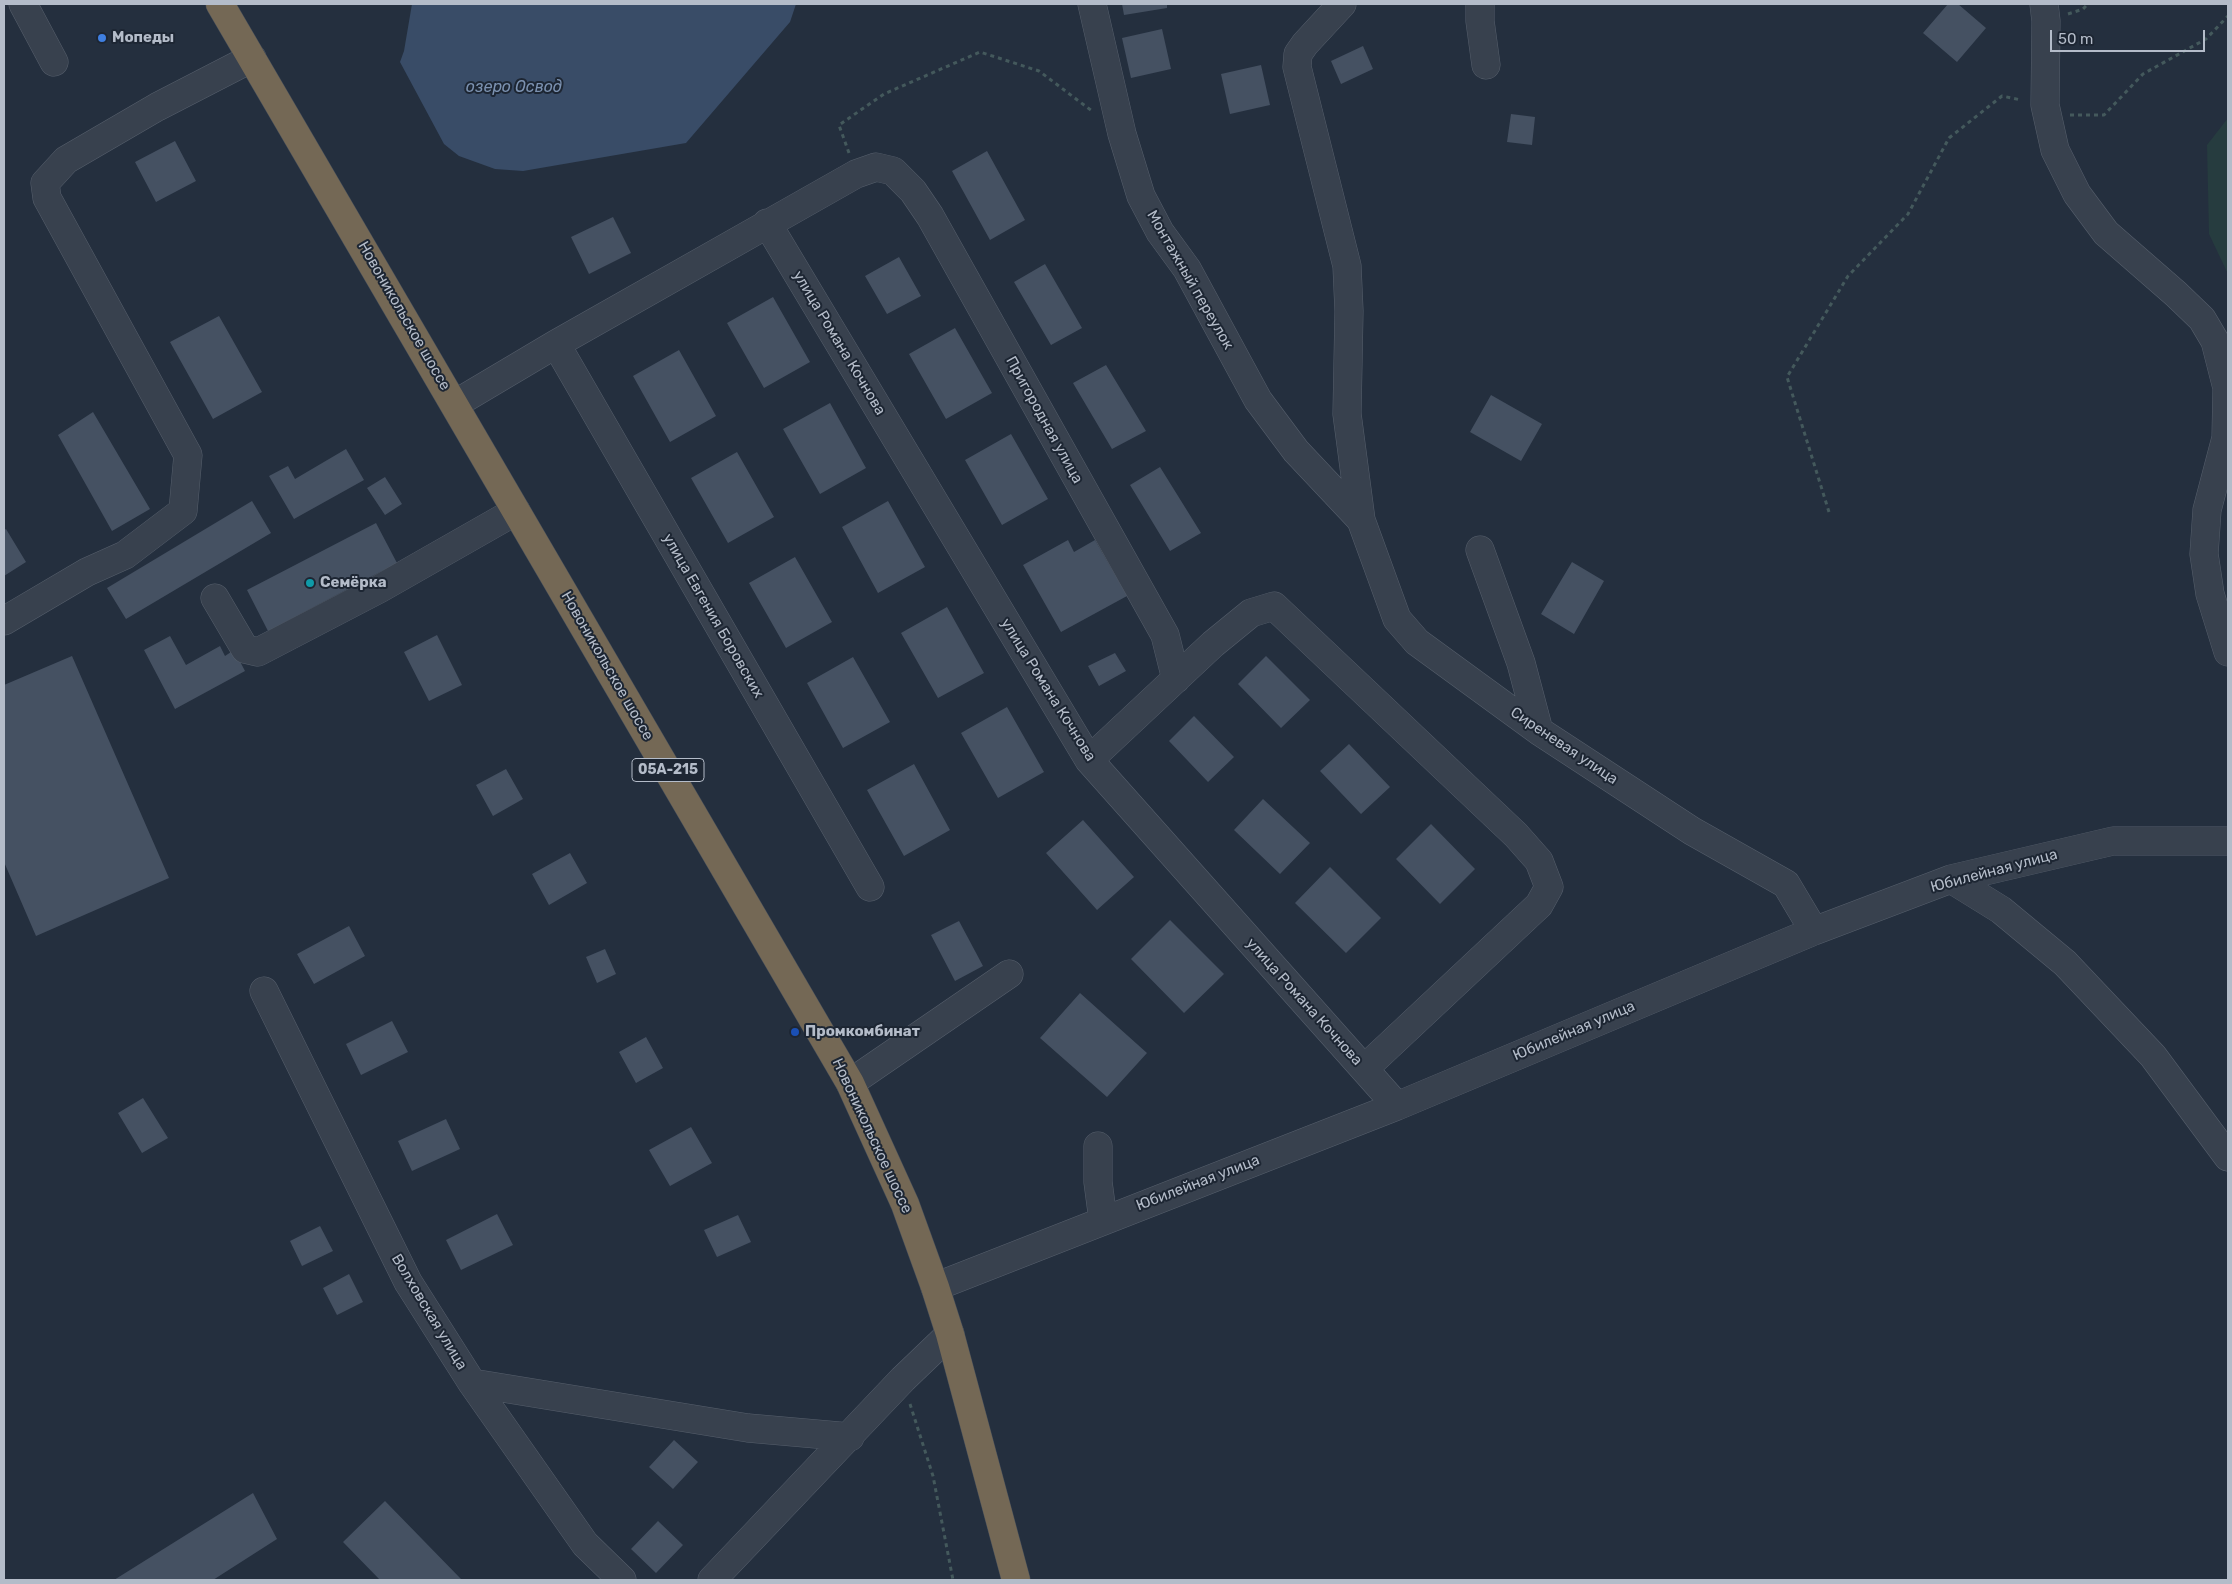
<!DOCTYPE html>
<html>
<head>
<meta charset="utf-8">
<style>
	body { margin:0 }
	#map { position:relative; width:2232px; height:1584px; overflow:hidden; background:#242f3e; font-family:Rubik,sans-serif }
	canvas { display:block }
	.frame { position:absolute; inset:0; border:5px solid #b4bcc9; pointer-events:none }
	.scale { position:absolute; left:2050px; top:30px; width:155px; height:22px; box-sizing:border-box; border:2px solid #b4bcc9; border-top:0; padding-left:6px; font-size:15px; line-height:18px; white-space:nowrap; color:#b4bcc9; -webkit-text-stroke:4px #1d2633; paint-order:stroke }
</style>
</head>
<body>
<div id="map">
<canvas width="2232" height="1584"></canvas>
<div class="frame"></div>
<div class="scale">50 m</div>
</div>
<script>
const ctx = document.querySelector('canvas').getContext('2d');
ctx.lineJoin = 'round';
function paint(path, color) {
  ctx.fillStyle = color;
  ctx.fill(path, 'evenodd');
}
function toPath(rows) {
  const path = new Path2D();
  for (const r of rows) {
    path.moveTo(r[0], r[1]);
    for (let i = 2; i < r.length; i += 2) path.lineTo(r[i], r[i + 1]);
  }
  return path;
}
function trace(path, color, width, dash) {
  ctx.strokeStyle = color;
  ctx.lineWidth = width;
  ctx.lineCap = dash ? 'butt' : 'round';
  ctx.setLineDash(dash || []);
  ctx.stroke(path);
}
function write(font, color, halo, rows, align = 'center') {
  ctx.font = font + ' Rubik,sans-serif';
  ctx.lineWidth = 4;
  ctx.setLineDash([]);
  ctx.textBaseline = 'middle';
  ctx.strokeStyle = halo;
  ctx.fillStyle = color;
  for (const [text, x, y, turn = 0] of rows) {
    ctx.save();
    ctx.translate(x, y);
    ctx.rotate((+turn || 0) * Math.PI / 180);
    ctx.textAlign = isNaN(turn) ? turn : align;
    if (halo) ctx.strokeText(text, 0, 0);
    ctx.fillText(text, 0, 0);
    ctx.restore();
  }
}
paint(toPath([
	[2228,118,2228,274,2209,234,2207,145]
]), '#263c3f');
paint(toPath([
	[412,4,796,4,790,22,686,143,523,171,495,169,459,156,444,144,400,62,404,51]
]), '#394c67');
paint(toPath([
	[1122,4,1167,4,1167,8,1124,15],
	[1948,4,1958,4,1986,28,1957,62,1923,33],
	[1162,29,1171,69,1131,78,1122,38],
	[1363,46,1373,69,1341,84,1331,61],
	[1261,65,1270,105,1230,114,1221,74],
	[1511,114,1535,117,1532,145,1507,142],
	[175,141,196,181,156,202,135,162],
	[987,151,1025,220,990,240,952,171],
	[613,217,631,253,589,274,571,237],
	[899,257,921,296,887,314,865,276],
	[1045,264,1082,328,1051,345,1014,282],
	[773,297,810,362,764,388,727,323],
	[219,316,262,392,213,419,170,342],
	[955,328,992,393,946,419,909,354],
	[679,350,716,416,670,442,633,376],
	[1106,365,1146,431,1112,449,1073,383],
	[1491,395,1542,424,1521,461,1470,432],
	[830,403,866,468,820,494,783,429],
	[93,412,150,509,112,531,58,435],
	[1011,434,1048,499,1002,525,965,460],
	[346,449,364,480,294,519,269,476,288,466,295,479],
	[737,452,774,517,728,543,691,478],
	[1160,467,1201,533,1170,551,1130,485],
	[385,477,402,504,385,515,367,488],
	[252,501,271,533,126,619,107,588],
	[888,501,925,567,878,593,842,527],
	[376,523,397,563,268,631,247,590],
	[6,529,26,562,4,576,4,530],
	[1068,540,1074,552,1095,540,1127,596,1061,632,1023,565],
	[795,557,832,622,786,648,749,583],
	[1572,562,1604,581,1574,634,1541,614],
	[947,607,984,673,938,698,901,633],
	[437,635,462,685,429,701,404,652],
	[170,636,186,665,220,646,225,656,234,650,245,671,175,709,144,650],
	[1115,653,1126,671,1099,686,1088,666],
	[72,656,169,878,36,936,4,862,4,685],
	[1266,656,1310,700,1281,728,1238,684],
	[853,657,890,722,843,748,807,683],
	[1007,707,1044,772,998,798,961,733],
	[1194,716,1234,757,1208,782,1169,741],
	[1349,744,1390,787,1361,814,1320,771],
	[914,764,950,830,904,856,867,790],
	[506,769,523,799,493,816,476,785],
	[1263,799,1310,843,1280,874,1234,830],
	[1083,820,1134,877,1097,910,1046,853],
	[1431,824,1475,869,1440,904,1396,859],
	[570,853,587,883,549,905,532,874],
	[1330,867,1381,918,1346,953,1295,903],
	[1170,920,1224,974,1184,1013,1131,959],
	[959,921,983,966,955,981,931,935],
	[349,926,365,956,314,984,297,954],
	[605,949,616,974,597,983,586,957],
	[1080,993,1147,1053,1107,1097,1040,1038],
	[392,1021,408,1052,361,1075,346,1044],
	[646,1037,663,1068,636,1083,619,1052],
	[143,1098,168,1138,142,1153,118,1113],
	[446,1119,460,1149,412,1171,398,1141],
	[691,1127,712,1163,670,1186,649,1150],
	[497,1214,513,1245,461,1270,446,1240],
	[738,1215,751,1242,717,1257,704,1230],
	[320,1226,333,1251,302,1266,290,1241],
	[349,1274,363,1302,337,1315,323,1288],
	[674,1440,698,1462,673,1489,649,1467],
	[253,1493,277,1539,213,1580,114,1580],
	[385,1501,461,1579,460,1580,380,1580,343,1542],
	[658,1521,683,1545,656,1573,631,1549]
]), '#455162');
const minor = toPath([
	[23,4,54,62],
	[1092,4,1122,134,1141,196,1160,232,1187,269,1258,400,1296,451,1361,520],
	[1342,4,1305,44,1298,54,1297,67,1347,266,1349,311,1347,414,1361,520,1397,619,1417,642,1539,731,1692,831,1786,884,1814,931],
	[1480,4,1480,21,1486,65],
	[2044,4,2046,21,2045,105,2055,150,2077,194,2106,233,2176,294,2202,319,2215,341,2227,388,2226,438,2207,510,2204,554,2210,594,2228,652],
	[767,223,1089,760,1397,1106],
	[556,344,870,887],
	[455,404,556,344,856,174,876,167,893,171,913,191,930,216,1165,635,1176,679],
	[1480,550,1521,663,1539,731],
	[215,598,245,649,258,652,379,589,516,511],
	[4,621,87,572,125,555,183,511,188,455,47,198,45,183,66,160,157,107,252,58],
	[1089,760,1213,644,1251,613,1274,606,1516,835,1539,861,1549,887,1539,905,1364,1069],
	[1951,879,2001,910,2065,963,2153,1056,2228,1157],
	[264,991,408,1282,472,1383,585,1544,622,1580],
	[850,1083,1009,974],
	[1098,1146,1098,1182,1103,1220],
	[935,1287,1397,1106,1814,931,1951,879,2113,841,2228,841],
	[472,1383,748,1428,850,1437],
	[712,1580,903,1379,950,1334]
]);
const highway = toPath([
	[220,4,850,1083,905,1204,935,1287,950,1334,1016,1580]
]);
trace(minor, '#565f6c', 29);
trace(highway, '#434c59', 29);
trace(toPath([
	[2068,14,2083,9,2088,4],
	[2070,115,2104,115,2143,74,2206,39,2228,16],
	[849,153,839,125,884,94,980,52,1039,71,1092,111],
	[1829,512,1787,377,1848,276,1908,214,1949,138,2002,96,2021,100],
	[910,1404,933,1476,953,1580]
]), '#44595c', 3, [4, 4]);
trace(minor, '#38414e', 28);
trace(highway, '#746855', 28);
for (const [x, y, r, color] of [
	[102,38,5,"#3f7fe0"],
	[310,583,5,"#0f9aa8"],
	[795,1032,5,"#1a4fb4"]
]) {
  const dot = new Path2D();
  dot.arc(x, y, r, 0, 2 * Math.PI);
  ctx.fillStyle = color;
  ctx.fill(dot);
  trace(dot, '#1d2633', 2);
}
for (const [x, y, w] of [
	[668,770,72]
]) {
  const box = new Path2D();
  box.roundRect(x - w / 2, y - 11.5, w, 23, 4);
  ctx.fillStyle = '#1d2633';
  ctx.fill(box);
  trace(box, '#b4bcc9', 1);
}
write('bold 14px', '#b4bcc9', null, [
	["05А-215",668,770]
]);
write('bold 15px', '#b4bcc9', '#1d2633', [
	["Мопеды",112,38],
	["Семёрка",320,583],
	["Промкомбинат",805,1032]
], 'left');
write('15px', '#b4bcc9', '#1d2633', [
	["Монтажный переулок",1190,280,60],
	["Новоникольское шоссе",404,316,60],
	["улица Романа Кочнова",839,343,59],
	["Пригородная улица",1044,420,61],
	["улица Евгения Боровских",713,616,60],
	["Новоникольское шоссе",607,666,60],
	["улица Романа Кочнова",1048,690,58],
	["Сиреневая улица",1564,746,34],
	["Юбилейная улица",1994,871,-15],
	["улица Романа Кочнова",1304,1002,48],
	["Юбилейная улица",1574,1031,-23],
	["Новоникольское шоссе",872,1136,65],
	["Юбилейная улица",1198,1183,-21],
	["Волховская улица",429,1312,59]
]);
write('italic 16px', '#7c92b1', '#1d2633', [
	["озеро Освод",514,87]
]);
</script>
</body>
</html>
